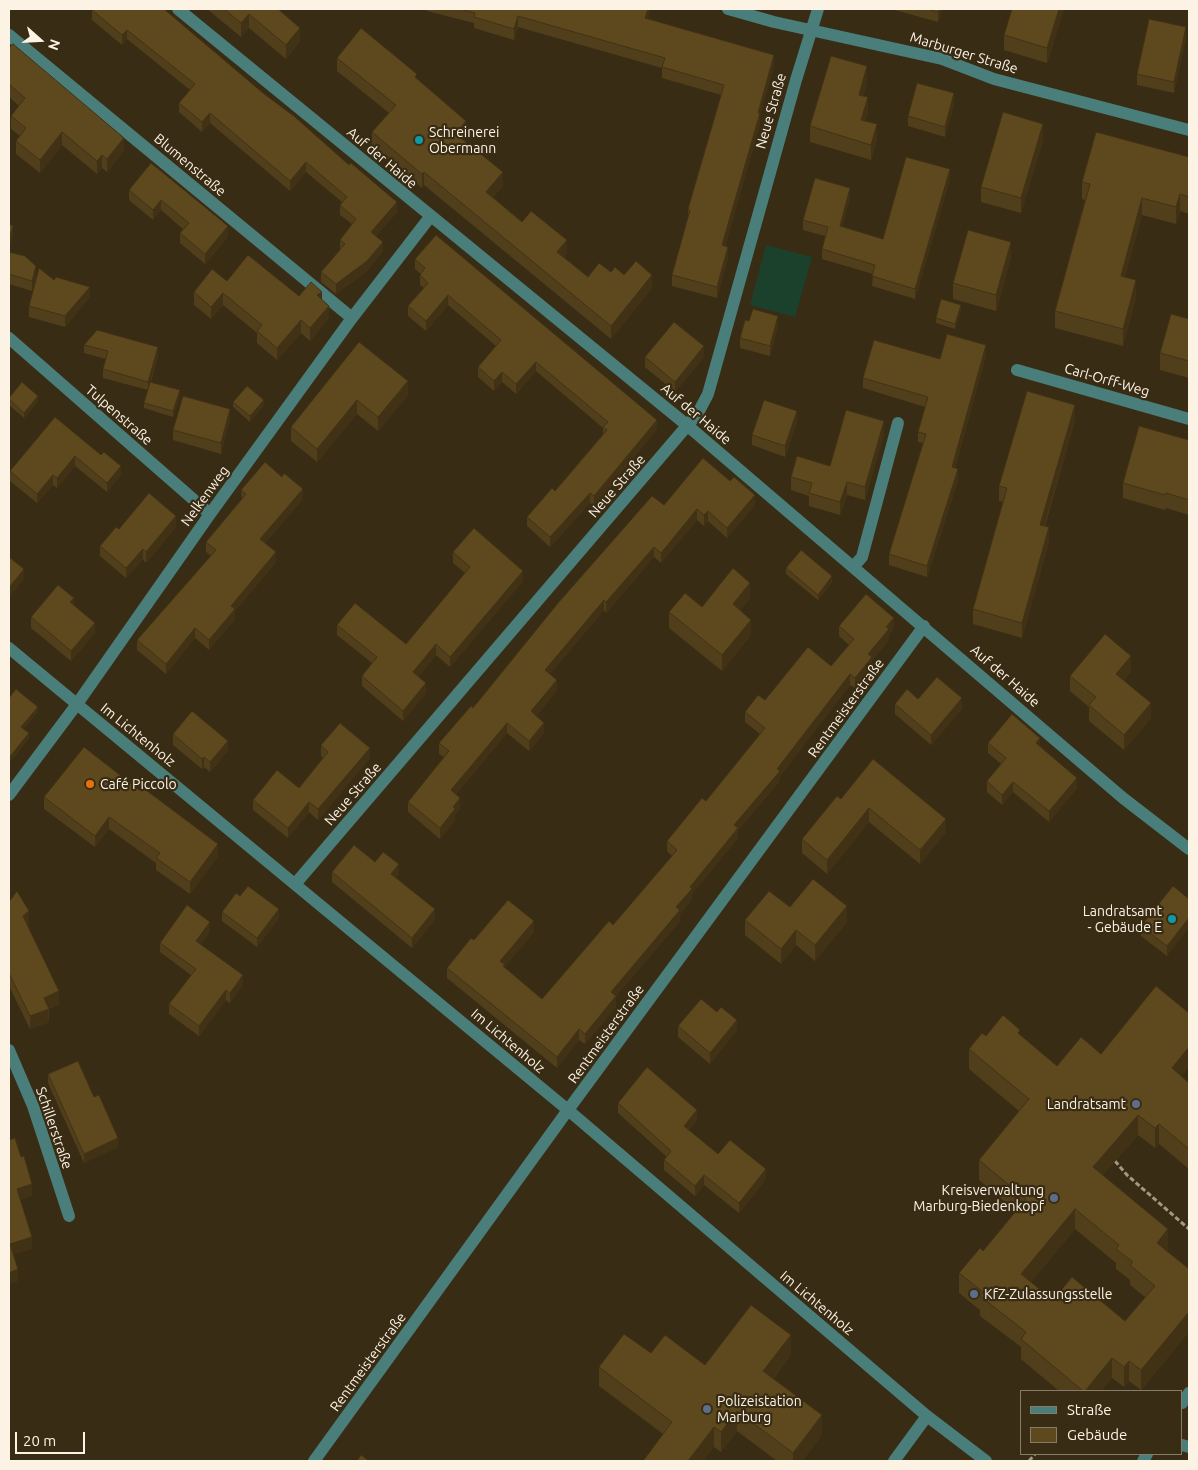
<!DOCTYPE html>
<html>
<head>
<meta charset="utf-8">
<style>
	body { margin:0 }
	#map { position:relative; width:1198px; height:1470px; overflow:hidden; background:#392c14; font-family:Ubuntu,sans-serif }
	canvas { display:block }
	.frame { position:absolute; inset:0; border:10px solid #fcf3e5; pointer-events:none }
	.legend { position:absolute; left:1020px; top:1390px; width:162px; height:65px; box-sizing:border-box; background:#392c14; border:1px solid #877c68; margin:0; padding:6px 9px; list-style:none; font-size:15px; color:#fcf3e5 }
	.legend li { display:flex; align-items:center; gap:10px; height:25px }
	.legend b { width:25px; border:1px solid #877c68 }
	.north { position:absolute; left:15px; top:15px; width:50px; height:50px; -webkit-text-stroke:4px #392c14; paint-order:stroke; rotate:109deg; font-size:14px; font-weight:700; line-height:20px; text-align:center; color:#fcf3e5 }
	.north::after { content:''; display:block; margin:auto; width:18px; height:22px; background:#fcf3e5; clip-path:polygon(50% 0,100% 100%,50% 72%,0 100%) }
	.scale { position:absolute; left:15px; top:1432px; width:70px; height:22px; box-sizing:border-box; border:2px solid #fcf3e5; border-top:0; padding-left:6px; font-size:15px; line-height:18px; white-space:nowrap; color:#fcf3e5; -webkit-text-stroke:4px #392c14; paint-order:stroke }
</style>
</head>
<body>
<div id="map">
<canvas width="1198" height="1470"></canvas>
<div class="frame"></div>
<ul class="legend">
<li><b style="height:6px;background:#497e7b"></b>Straße</li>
<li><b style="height:14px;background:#5e481e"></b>Gebäude</li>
</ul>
<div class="north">N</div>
<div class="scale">20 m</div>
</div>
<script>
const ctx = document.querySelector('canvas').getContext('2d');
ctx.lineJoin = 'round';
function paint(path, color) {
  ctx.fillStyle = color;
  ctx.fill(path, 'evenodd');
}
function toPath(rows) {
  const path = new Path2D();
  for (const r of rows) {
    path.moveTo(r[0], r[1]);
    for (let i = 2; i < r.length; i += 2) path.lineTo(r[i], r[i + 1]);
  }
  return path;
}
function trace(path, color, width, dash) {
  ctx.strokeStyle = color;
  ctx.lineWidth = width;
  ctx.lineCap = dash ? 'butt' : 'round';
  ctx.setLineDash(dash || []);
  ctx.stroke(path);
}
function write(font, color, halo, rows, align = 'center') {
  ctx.font = font + ' Ubuntu,sans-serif';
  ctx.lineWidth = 4.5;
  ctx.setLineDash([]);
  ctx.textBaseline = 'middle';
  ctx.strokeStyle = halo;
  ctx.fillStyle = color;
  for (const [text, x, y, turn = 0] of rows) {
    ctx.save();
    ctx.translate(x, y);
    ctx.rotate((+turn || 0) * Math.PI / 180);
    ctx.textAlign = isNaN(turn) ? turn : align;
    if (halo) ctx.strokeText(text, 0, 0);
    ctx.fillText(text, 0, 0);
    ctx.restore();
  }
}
paint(toPath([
	[766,245,812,257,795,317,750,305]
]), '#1b412c');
trace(toPath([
	[1115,1161,1127,1175,1189,1229],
	[1029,1461,1035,1454]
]), '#a39885', 3, [5, 2.5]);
trace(toPath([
	[178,9,688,426,1123,798,1189,849],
	[728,9,774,22,942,59,994,79,1189,130],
	[9,35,352,318],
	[9,338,210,514],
	[1017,370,1189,419],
	[854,566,862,557,898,423],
	[9,648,568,1110,927,1416,986,1461],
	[9,795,77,704,210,514,352,318,430,217],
	[296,883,698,413,708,394,796,80,818,9],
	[9,1050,33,1106,69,1216],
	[1182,1403,1189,1393],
	[1182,1445,1189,1447],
	[314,1461,568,1110,924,626],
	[894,1461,927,1416],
	[1143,1461,1147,1454]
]), '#497e7b', 12);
paint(toPath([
	[164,9,397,212,376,236,383,251,367,271,336,294,321,282,321,272,340,250,340,240,352,224,340,215,340,205,342,202,306,172,290,191,210,123,202,132,179,112,179,103,190,90,127,39,122,45,92,20,92,10],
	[207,9,278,9,300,41,286,59,249,28,241,37],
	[427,9,650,9,648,19,774,65,760,115,760,124,725,246,728,258,717,298,672,286,672,275,688,219,688,209,721,95,662,78,662,68,518,27,514,40,474,28,474,23,427,11],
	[891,9,942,9,938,22],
	[1064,9,1047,63,1004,50,1004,35],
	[1186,38,1174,93,1137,85,1137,74],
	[9,48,124,151,107,172,102,168,97,174,62,145,40,173,16,154,16,141,20,136,11,129,11,116,19,106,9,97],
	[337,58,417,79,466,135,462,139,503,186,493,197,522,222,567,253,564,257,588,277,611,272,624,275,652,288,611,339,424,185,422,188,372,146,372,132,389,113,337,71],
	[867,82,863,96,868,113,865,121,877,140,871,160,810,142,810,126],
	[954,104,945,137,908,126,908,116],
	[1043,140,1021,213,981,202,981,187],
	[1189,157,1189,214,1180,211,1176,224,1142,215,1125,277,1136,297,1123,346,1055,328,1055,311,1085,200,1082,199,1082,182],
	[151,163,228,237,205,264,180,243,180,233,183,229,161,210,153,220,129,200,129,190],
	[950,179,915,299,872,286,873,274,822,259,822,249,825,236,803,230,803,220,850,198,842,227,883,239],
	[9,252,36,276,32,291,9,284],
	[1011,257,996,311,953,299,953,283],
	[415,259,657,429,594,506,590,503,550,547,527,526,527,517,555,491,603,434,603,428,536,371,516,394,502,382,494,391,478,377,478,367,496,346,448,305,426,331,408,316,408,306,424,288,420,285,420,275,421,274,415,269],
	[54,280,90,297,65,327,29,317,29,306],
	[227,281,299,296,322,300,329,318,310,341,301,333,277,360,257,343,257,333,223,305,211,319,194,305,194,292],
	[961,310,955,329,936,323,936,318],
	[1189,319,1189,378,1160,370,1160,353],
	[749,321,778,326,770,356,740,348,740,338],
	[359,342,408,395,378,431,357,414,317,462,291,441,291,427],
	[84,345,158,355,151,382,180,395,173,417,144,408,144,403,148,390,103,378,103,369,106,359,84,353],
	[986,355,955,468,958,480,927,577,889,565,889,554,923,443,918,442,918,432,925,407,863,388,863,378,940,359],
	[645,357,704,357,675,392,645,367],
	[9,398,38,401,24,418,9,405],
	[233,402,264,405,250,422,233,407],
	[55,417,121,475,107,492,75,466,57,488,53,485,37,503,10,481,10,471],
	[230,419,221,454,173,440,173,430],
	[1075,420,1045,526,1049,542,1022,638,973,624,973,609,1003,502,999,501,999,486],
	[797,422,785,457,752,445,752,435],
	[884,434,865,500,847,495,840,515,809,506,809,496,791,490,791,477,830,466],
	[1189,440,1189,515,1166,508,1165,510,1123,498,1123,483],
	[241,490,303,499,265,543,276,562,235,611,235,619,209,650,195,638,166,674,137,650,137,640,211,556,206,552,206,542,242,500],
	[664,505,755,505,727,538,708,521,704,526,697,520,661,563,654,557,606,613,604,610,550,674,557,690,536,716,544,733,529,751,507,733,456,794,460,808,455,815,455,820,440,839,408,812,408,802,444,757,439,754,439,743],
	[176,527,146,563,143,559,126,578,100,556,100,546,119,529],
	[453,552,523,581,450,667,436,655,418,677,426,693,403,721,362,686,362,676,372,663,337,635,337,625,406,644,465,573,453,563],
	[786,568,832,582,818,600,786,574],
	[750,598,740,610,751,635,722,671,669,628,669,612],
	[31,617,95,633,71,661,31,628],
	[839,626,894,628,889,635,889,640,872,660,872,667,855,688,850,685,780,776,780,781,738,830,738,838,692,894,692,899,680,914,680,921,616,996,616,1007,585,1044,579,1040,557,1068,447,978,447,968,474,940,534,932,505,966,505,968,542,999,613,925,672,856,667,851,667,841,706,801,760,734,745,722,745,712,765,700,831,666,849,645,839,636],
	[1131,672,1124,680,1151,718,1124,750,1089,721,1089,707,1070,691,1070,676],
	[918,699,962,709,931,745,895,714,895,704],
	[173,734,228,751,210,772,204,767,202,769,173,745],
	[988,743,1040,746,1077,788,1049,822,1013,792,1002,805,987,792,987,781,1001,764,988,753],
	[321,745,370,758,318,820,309,812,288,838,253,810,253,800,299,788,323,758,321,756],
	[84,747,218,856,190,894,156,870,156,863,109,829,95,847,44,809,44,797],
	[841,799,946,832,920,864,869,822,827,874,802,853,802,839],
	[375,862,399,874,396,878,435,919,412,948,332,882,332,872],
	[240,896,279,918,257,947,222,921,222,912],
	[1189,899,1167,956,1141,936,1141,926],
	[9,902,29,924,27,925,59,1004,49,1009,49,1022,30,1029,9,986],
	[790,907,847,922,815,961,796,945,781,964,745,935,745,920],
	[210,932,201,944,243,984,230,1003,226,1000,199,1036,169,1014,169,1004,191,975,160,952,160,943],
	[717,1012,737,1030,710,1064,678,1037,678,1026],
	[1020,1035,1057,1066,1101,1054,1181,1076,1189,1083,1189,1169,1159,1144,1155,1148,1138,1135,1103,1175,1168,1249,1167,1251,1189,1269,1189,1334,1188,1333,1141,1390,1129,1381,1124,1387,1112,1378,1101,1391,1059,1391,1021,1359,1021,1347,980,1316,980,1310,959,1293,959,1273,983,1251,1016,1211,979,1180,979,1160,1019,1111,969,1069,969,1049],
	[1075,1229,1116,1263,1116,1269,1130,1280,1130,1285,1145,1297,1125,1321,1053,1300,1031,1282],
	[48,1074,94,1097,118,1147,84,1163,48,1083],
	[618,1103,697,1120,689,1130,718,1154,766,1179,739,1213,704,1185,695,1196,664,1170,664,1160,667,1157,618,1113],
	[651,1353,705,1365,791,1355,773,1379,822,1435,802,1461,777,1461,737,1431,721,1452,714,1447,663,1434,599,1386,599,1367]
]), '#513e1a');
paint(toPath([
	[648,9,650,9,650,12,645,29,645,18],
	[939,9,942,9,938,22,938,12],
	[1059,9,1064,9,1047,63,1047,48],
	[249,14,249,28,241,37,241,23],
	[518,16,518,27,514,40,514,29],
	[1186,27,1186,38,1174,93,1174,82],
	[300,28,300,41,286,59,286,45],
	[127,30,127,39,122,45,122,35],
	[774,55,774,65,760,115,760,124,722,256,722,245],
	[867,66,867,82,859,110,859,95],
	[954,93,954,104,945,137,945,127],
	[868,97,868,113,861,135,861,120],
	[210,113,210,123,202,132,202,122],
	[466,121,466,135,456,147,456,134],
	[877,124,877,140,871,160,871,145],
	[1043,124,1043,140,1021,213,1021,198],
	[62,132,62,145,40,173,40,160],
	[124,138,124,151,107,172,107,159],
	[102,155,102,168,97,174,97,161],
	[306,162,306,172,290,191,290,181],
	[950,169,950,179,915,299,915,289],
	[424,172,424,185,422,188,422,174],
	[503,172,503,186,486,205,486,192],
	[850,188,850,198,840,236,840,226],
	[1180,194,1180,211,1176,224,1176,207],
	[1142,198,1142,215,1121,293,1121,276],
	[161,200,161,210,153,220,153,210],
	[397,202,397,212,371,242,371,232],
	[13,226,13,236,9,251,9,240],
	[228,226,228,237,205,264,205,254],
	[567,240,567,253,557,265,557,252],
	[383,242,383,251,367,271,336,294,336,284],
	[1011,242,1011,257,996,311,996,295],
	[728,247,728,258,717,298,717,287],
	[36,266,36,276,32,291,32,281],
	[652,275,652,288,611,339,611,326],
	[1136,280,1136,297,1123,346,1123,329],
	[90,287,90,297,65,327,65,316],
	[322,292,322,304,317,295],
	[223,293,223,305,211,319,211,307],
	[448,295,448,305,426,331,426,321],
	[961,305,961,310,955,329,955,324],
	[329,306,329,318,310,341,310,328],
	[778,316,778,326,770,356,770,346],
	[301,320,301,333,277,360,277,348],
	[986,345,986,355,952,478,952,467],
	[704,346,704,357,675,392,675,382],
	[158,347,158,355,148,390,148,382],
	[536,362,536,371,516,394,516,384],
	[502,372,502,382,494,391,494,381],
	[408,381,408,395,378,431,378,417],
	[180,390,180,395,173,417,173,411],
	[38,396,38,401,24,418,24,413],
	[264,400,264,405,250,422,250,416],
	[357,400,357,414,317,462,317,449],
	[1075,405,1075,420,1040,540,1040,525],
	[230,409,230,419,221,454,221,443],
	[797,411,797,422,785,457,785,446],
	[657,420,657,429,594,506,594,496],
	[884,421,884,434,865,500,865,487],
	[75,456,75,466,57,488,57,478],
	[121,466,121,475,107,492,107,483],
	[958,469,958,480,927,577,927,566],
	[53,475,53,485,37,503,37,494],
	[847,482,847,495,840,515,840,502],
	[303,489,303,499,260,549,260,539],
	[590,493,590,503,550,547,550,537],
	[755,495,755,505,727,538,727,528],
	[697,509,697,520,661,563,661,553],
	[708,511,708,521,704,526,704,515],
	[176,516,176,527,146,563,146,552],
	[1049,527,1049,542,1022,638,1022,623],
	[654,547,654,557,606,613,606,602],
	[143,549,143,559,126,578,126,568],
	[276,552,276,562,235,611,235,619,209,650,209,640,231,606],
	[24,569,24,579,9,598,9,588],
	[523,571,523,581,450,667,450,657],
	[832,576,832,582,818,600,818,595],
	[750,583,750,598,733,620,733,604],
	[74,598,74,608,70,602],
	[604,600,604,610,545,680,545,670],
	[894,618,894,628,889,635,889,640,872,660,872,667,855,688,855,678,868,654,886,627],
	[751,620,751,635,722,671,722,655],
	[95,623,95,633,71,661,71,651],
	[195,628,195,638,166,674,166,664],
	[436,644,436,655,413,683,413,672],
	[1131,656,1131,672,1116,689,1116,674],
	[850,674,850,685,780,776,780,781,738,830,738,838,692,894,692,899,680,914,680,921,616,996,616,1007,585,1044,585,1034,611,992,676,907,690,887,734,825],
	[557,680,557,690,531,722,531,711],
	[426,683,426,693,403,721,403,711],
	[962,698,962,709,931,745,931,735],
	[1151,703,1151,718,1124,750,1124,735],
	[38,707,38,712,21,733,21,727],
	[507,723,507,733,451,800,451,790],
	[544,723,544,733,529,751,529,741],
	[29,733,29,739,9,764,9,758],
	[1040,738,1040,748,1036,743],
	[228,741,228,751,210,772,210,762],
	[370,748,370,758,318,820,318,809],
	[204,757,204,767,202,769,202,759],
	[1077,778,1077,788,1049,822,1049,811],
	[1013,782,1013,792,1002,805,1002,795],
	[460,798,460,808,455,815,455,820,440,839,440,828,453,807],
	[309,802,309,812,288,838,288,828],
	[869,808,869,822,827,874,827,860],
	[109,817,109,829,95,847,95,836],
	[946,819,946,832,920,864,920,850],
	[218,844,218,856,190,894,190,882],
	[399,864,399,874,391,884,391,874],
	[847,906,847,922,815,961,815,945],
	[279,909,279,918,257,947,257,938],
	[435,909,435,919,412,948,412,938],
	[29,911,29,924,23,928,23,916],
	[1189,918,1189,928,1167,956,1167,946],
	[534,921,534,932,505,966,505,975,500,961],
	[210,922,210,932,196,951,196,941],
	[796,930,796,945,781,964,781,949],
	[243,975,243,984,230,1003,230,993],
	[226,990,226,1000,199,1036,199,1026],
	[59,991,59,1004,48,1009,49,1022,30,1029,30,1016,44,998],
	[737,1020,737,1030,710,1064,710,1053],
	[579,1029,579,1040,557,1068,557,1057],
	[1189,1047,1189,1067,1172,1088,1172,1068],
	[697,1110,697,1120,684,1137,684,1126],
	[1138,1115,1138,1135,1093,1187,1093,1167],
	[1159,1124,1159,1144,1155,1148,1155,1128],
	[118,1138,118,1147,84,1163,84,1154],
	[766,1169,766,1179,739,1213,739,1203],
	[704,1175,704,1185,695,1196,695,1186],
	[32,1184,32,1196,17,1201,17,1189],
	[1075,1209,1075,1229,1021,1294,1021,1274],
	[1168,1229,1168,1249,1157,1262,1157,1243],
	[32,1237,32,1249,10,1256,10,1244],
	[18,1269,18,1281,9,1284,9,1273],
	[1188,1313,1188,1333,1141,1390,1141,1370],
	[791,1335,791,1355,763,1391,763,1371],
	[1112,1358,1112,1378,1101,1391,1085,1391],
	[1129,1361,1129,1381,1124,1387,1124,1367],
	[737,1411,737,1431,721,1452,721,1432],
	[822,1415,822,1435,802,1461,793,1461,793,1453],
	[714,1427,714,1447,704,1461,688,1461]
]), '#423215');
const building = toPath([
	[93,9,164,9,263,93,295,117,349,165,351,163,397,202,371,232,383,242,367,261,336,284,321,272,345,244,340,240,356,219,340,205,347,197,306,162,290,181,210,113,202,122,179,103,195,84,127,30,122,35,92,10,93,9],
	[224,9,278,9,300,28,286,45,249,14,241,23,224,9],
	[459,9,648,9,645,18,774,55,758,113,760,113,722,245,728,247,717,287,672,275,690,210,688,209,724,85,662,67,665,58,518,16,514,29,474,17,475,13,459,9],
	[927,9,939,9,938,12,927,9],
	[1012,9,1059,9,1047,48,1004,35,1012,9],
	[1149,19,1186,27,1174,82,1137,74,1149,19],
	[361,28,417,74,415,77,466,121,456,134,503,172,486,192,522,222,531,211,567,240,557,252,588,277,599,263,611,272,615,267,624,275,636,261,652,275,611,326,424,172,422,174,372,132,396,105,337,58,361,28],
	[13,44,124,138,107,159,102,155,97,161,62,132,40,160,16,141,26,128,11,116,25,98,9,84,9,48,13,44],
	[831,56,867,66,859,95,868,97,861,120,877,124,871,145,810,126,831,56],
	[917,83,954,93,945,127,908,116,917,83],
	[1003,112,1043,124,1021,198,981,187,1003,112],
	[1096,132,1189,157,1188,162,1189,163,1189,197,1180,194,1176,207,1142,198,1121,276,1136,280,1123,329,1055,311,1090,184,1082,182,1096,132],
	[906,157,950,169,915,289,872,276,875,265,822,249,828,227,803,220,815,178,850,188,840,226,883,239,906,157],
	[151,163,228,226,205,254,180,233,189,223,161,200,153,210,129,190,151,163],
	[9,224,13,226,9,240,9,224],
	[968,230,1011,242,996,295,953,283,968,230],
	[436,235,657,420,594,496,590,493,550,537,527,517,552,488,555,491,607,430,603,427,608,422,536,362,516,384,502,372,494,381,478,367,501,340,448,295,426,321,408,306,428,283,420,275,425,268,415,259,436,235],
	[9,252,25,256,36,266,32,281,9,274,9,252],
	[248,255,299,296,311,282,322,292,317,295,329,306,310,328,301,320,277,348,257,331,262,325,223,293,211,307,194,292,212,269,227,281,248,255],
	[39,268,54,280,56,277,90,287,65,316,29,306,39,268],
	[941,299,961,305,955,324,936,318,941,299],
	[753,309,778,316,770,346,740,338,745,320,749,321,753,309],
	[1171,314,1189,319,1189,361,1160,353,1171,314],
	[674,322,704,346,675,382,645,357,674,322],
	[97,330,158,347,148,382,103,369,108,351,84,345,97,330],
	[947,334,986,345,952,467,958,469,927,566,889,554,926,434,918,432,928,397,863,378,874,340,940,359,947,334],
	[359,342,408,381,378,417,357,400,317,449,291,427,359,342],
	[22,382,38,396,24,413,9,399,9,398,22,382],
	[150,382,180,390,173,411,144,403,150,382],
	[247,386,264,400,250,416,233,402,247,386],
	[1027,391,1075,405,1040,525,1049,527,1022,623,973,609,1007,488,999,486,1027,391],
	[183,396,230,409,221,443,173,430,183,396],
	[764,400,797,411,785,446,752,435,764,400],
	[846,410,884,421,865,487,847,482,840,502,809,493,812,483,791,477,797,456,830,466,846,410],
	[55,417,101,455,104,452,121,466,107,483,75,456,57,478,53,475,37,494,10,471,55,417],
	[1139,426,1189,440,1189,500,1166,493,1165,495,1123,483,1139,426],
	[703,458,730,481,734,477,755,495,727,528,708,511,704,515,697,509,661,553,654,547,606,602,604,600,545,670,557,680,531,711,544,723,529,741,507,723,451,790,460,798,453,807,455,809,440,828,408,802,449,751,439,743,471,706,473,708,558,603,652,496,664,505,703,458],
	[265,462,282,477,284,473,303,489,260,539,276,552,231,606,235,609,209,640,195,628,166,664,137,640,216,550,206,542,246,494,241,490,265,462],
	[149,493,176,516,146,552,143,549,126,568,100,546,116,527,119,529,149,493],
	[474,528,523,571,450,657,436,644,413,672,426,683,403,711,362,676,377,657,337,625,355,603,406,644,470,567,453,552,474,528],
	[801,550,832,576,818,595,786,568,801,550],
	[9,557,24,569,9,588,9,557],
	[733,568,750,583,733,604,751,620,722,655,669,612,685,593,702,607,733,568],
	[58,585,74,598,70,602,95,623,71,651,31,617,58,585],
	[866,594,894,618,886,627,889,629,868,654,872,657,855,678,850,674,777,769,780,771,734,825,738,828,690,887,692,889,676,907,680,910,611,992,616,996,585,1034,579,1029,557,1057,447,968,471,938,474,940,508,900,534,921,500,961,505,965,503,966,542,999,609,921,613,925,677,850,667,841,702,798,706,801,765,728,745,712,758,695,765,700,808,647,831,666,854,639,839,626,866,594],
	[1105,634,1131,656,1116,674,1151,703,1124,735,1089,705,1096,697,1070,676,1105,634],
	[937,677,962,698,931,735,895,704,907,689,918,699,937,677],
	[16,689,38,707,21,727,29,733,9,758,9,698,16,689],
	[192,711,228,741,210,762,204,757,202,759,173,734,192,711],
	[1012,714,1040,738,1036,743,1077,778,1049,811,1013,782,1002,795,987,781,1006,758,988,743,1012,714],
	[340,723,370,748,318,809,309,802,288,828,253,800,277,770,299,788,328,752,321,745,340,723],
	[84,747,139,790,142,787,218,844,190,882,156,858,160,853,109,817,95,836,44,797,84,747],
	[873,759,946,819,920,850,869,808,827,860,802,839,837,796,841,799,873,759],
	[354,845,375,862,383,852,399,864,391,874,435,909,412,938,332,872,354,845],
	[813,879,847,906,815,945,796,930,781,949,745,920,769,891,790,907,813,879],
	[248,886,279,909,257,938,222,912,236,893,240,896,248,886],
	[1173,886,1189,899,1189,918,1167,946,1141,926,1173,886],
	[17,891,29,911,23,916,59,991,44,998,49,1009,30,1016,9,973,9,902,17,891],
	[187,905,210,922,196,941,243,975,230,993,226,990,199,1026,169,1004,196,969,160,943,187,905],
	[1156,986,1189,1013,1189,1047,1172,1068,1189,1083,1189,1149,1159,1124,1155,1128,1138,1115,1093,1167,1168,1229,1157,1243,1189,1269,1189,1314,1188,1313,1141,1370,1129,1361,1124,1367,1112,1358,1085,1391,1083,1391,1021,1339,1026,1332,980,1296,983,1292,959,1273,980,1248,983,1251,1026,1199,979,1160,1029,1099,969,1049,982,1033,986,1036,1003,1015,1020,1030,1018,1033,1057,1066,1081,1037,1101,1054,1156,986],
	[1075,1209,1119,1245,1116,1249,1133,1262,1130,1265,1155,1286,1125,1321,1072,1277,1053,1300,1021,1274,1075,1209],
	[701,999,717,1012,721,1007,737,1020,710,1053,678,1026,701,999],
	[78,1061,94,1097,99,1095,118,1138,84,1154,48,1074,78,1061],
	[647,1067,697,1110,684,1126,718,1154,730,1140,766,1169,739,1203,704,1175,695,1186,664,1160,671,1151,618,1103,647,1067],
	[15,1138,21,1157,24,1156,32,1184,17,1189,32,1237,10,1244,18,1269,9,1273,9,1140,15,1138],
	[751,1305,791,1335,763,1371,822,1415,793,1453,737,1411,721,1432,714,1427,688,1461,643,1461,672,1422,599,1367,624,1334,651,1353,665,1335,705,1365,751,1305],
	[361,1455,369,1461,357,1461,361,1455]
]);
paint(building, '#5e481e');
trace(building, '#423215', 1);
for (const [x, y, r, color] of [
	[419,140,5,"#0f9aa8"],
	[90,784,5,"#e8710a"],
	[1172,919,5,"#0f9aa8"],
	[1136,1104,5,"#5c6f8a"],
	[1054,1198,5,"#5c6f8a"],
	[974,1294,5,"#5c6f8a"],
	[707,1409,5,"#5c6f8a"]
]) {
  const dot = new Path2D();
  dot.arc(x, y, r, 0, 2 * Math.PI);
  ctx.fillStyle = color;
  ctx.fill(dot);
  trace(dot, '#392c14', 2);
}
write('14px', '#fcf3e5', '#392c14', [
	["Marburger Straße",964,53,17],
	["Neue Straße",771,111,-74],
	["Auf der Haide",382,158,40],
	["Blumenstraße",190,165,40],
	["Carl-Orff-Weg",1107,380,16],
	["Auf der Haide",696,414,40],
	["Tulpenstraße",119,415,41],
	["Neue Straße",617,486,-49],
	["Nelkenweg",205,496,-54],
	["Auf der Haide",1005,676,41],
	["Rentmeisterstraße",846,708,-54],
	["Im Lichtenholz",138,735,39],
	["Neue Straße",353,794,-49],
	["Rentmeisterstraße",606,1034,-54],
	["Im Lichtenholz",508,1041,40],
	["Schillerstraße",54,1128,71],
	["Im Lichtenholz",817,1303,40],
	["Rentmeisterstraße",368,1362,-54]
]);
write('14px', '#fcf3e5', '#392c14', [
	["Schreinerei",429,132],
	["Obermann",429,148],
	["Café Piccolo",100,784],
	["Landratsamt",1162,911,"right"],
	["- Gebäude E",1162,927,"right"],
	["Landratsamt",1126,1104,"right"],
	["Kreisverwaltung",1044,1190,"right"],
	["Marburg-Biedenkopf",1044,1206,"right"],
	["KfZ-Zulassungsstelle",984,1294],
	["Polizeistation",717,1401],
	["Marburg",717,1417]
], 'left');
</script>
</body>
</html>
